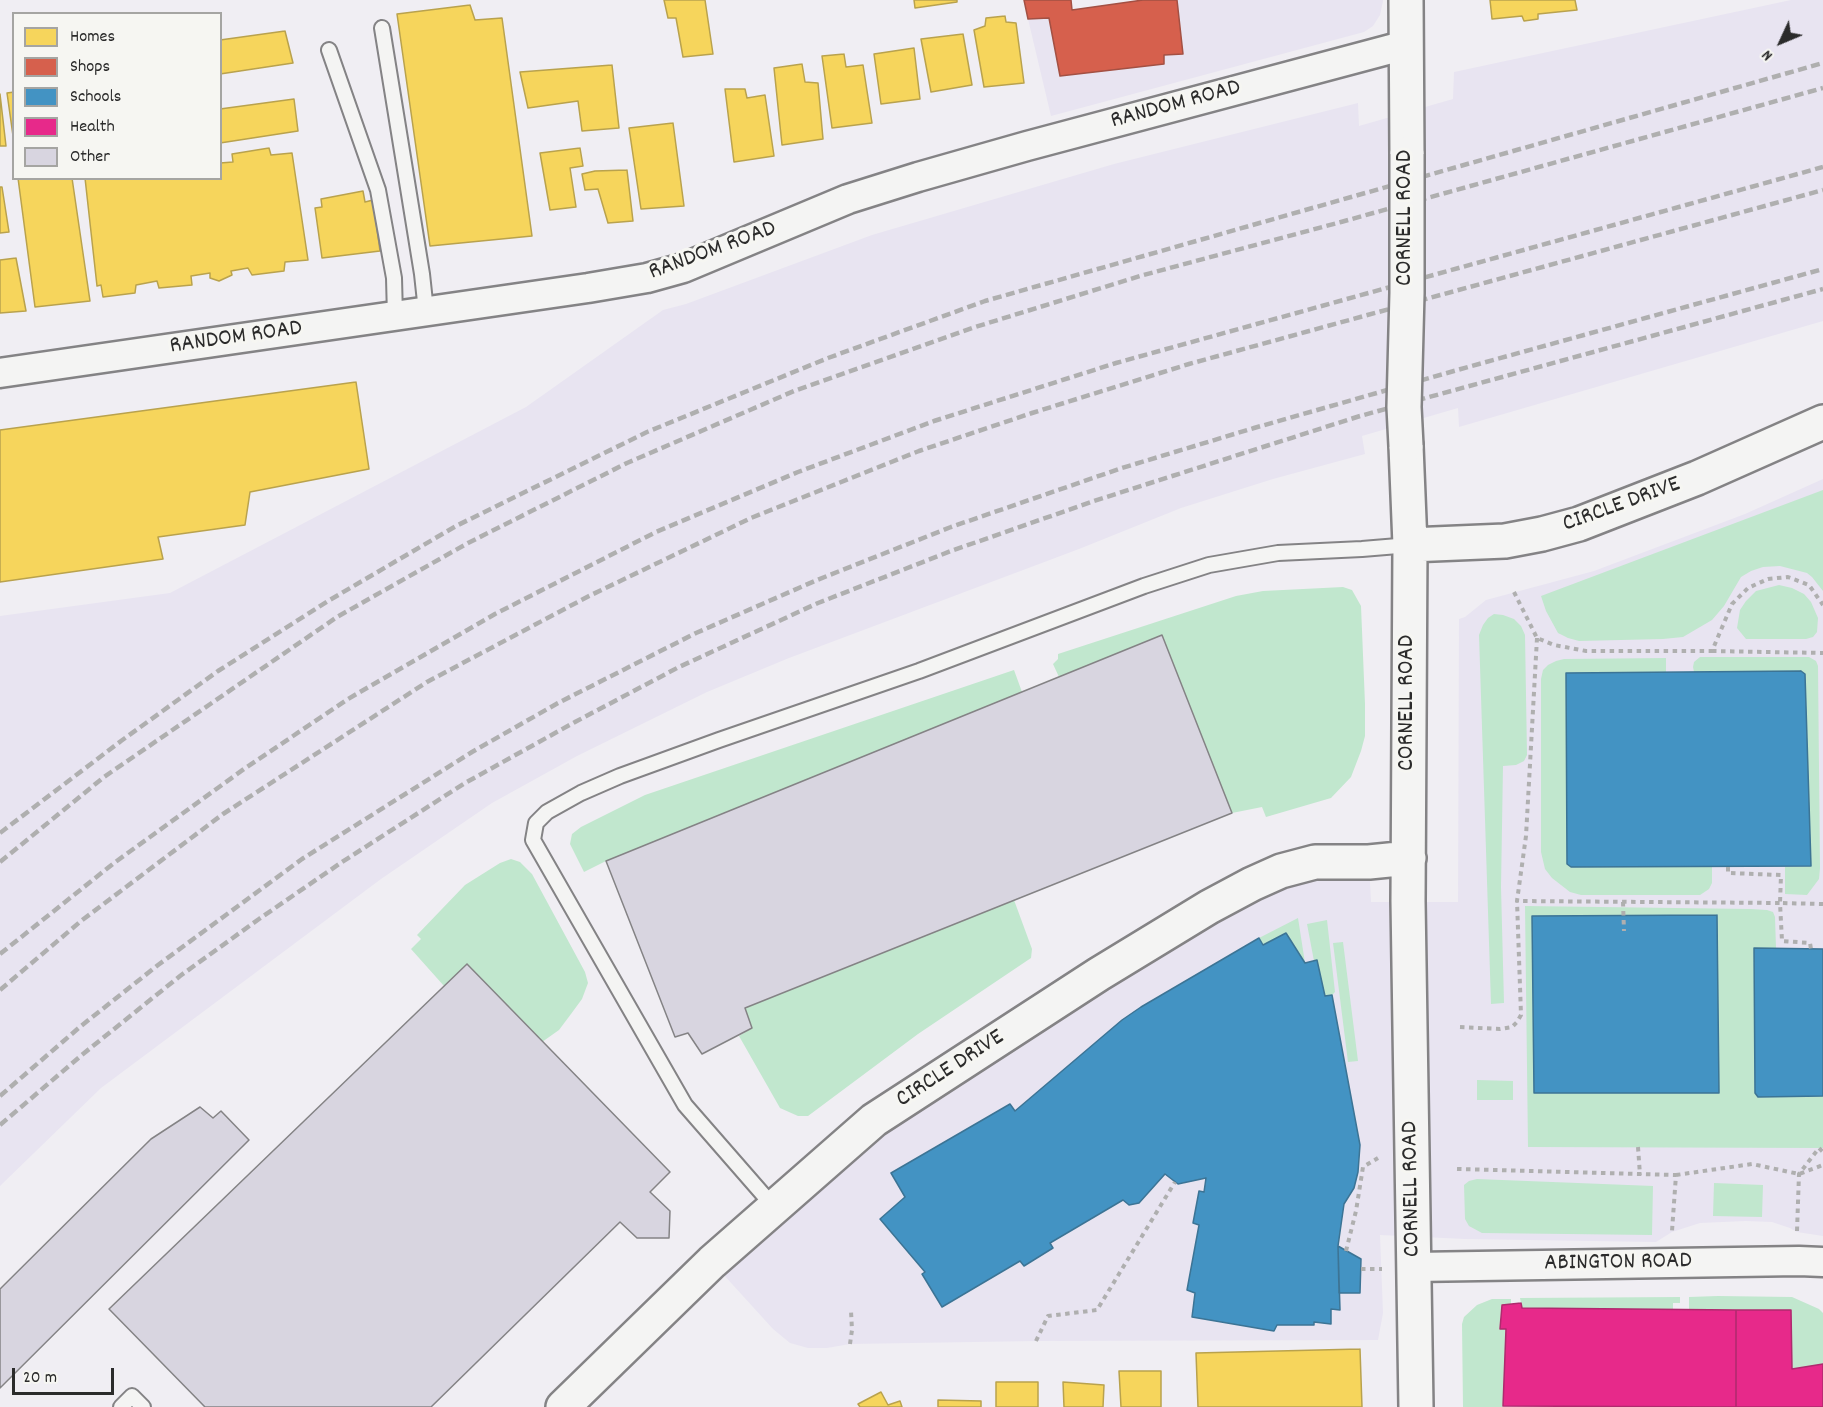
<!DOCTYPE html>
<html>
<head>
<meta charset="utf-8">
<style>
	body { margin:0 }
	#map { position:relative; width:1823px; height:1407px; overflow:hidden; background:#f0eef3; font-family:Dekko,sans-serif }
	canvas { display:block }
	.legend { position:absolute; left:12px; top:12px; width:210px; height:168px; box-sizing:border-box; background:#f6f6f2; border:2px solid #a5a5a2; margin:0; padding:8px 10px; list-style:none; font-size:18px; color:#2b2b2b }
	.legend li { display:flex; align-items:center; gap:12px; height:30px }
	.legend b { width:30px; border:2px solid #a5a5a2 }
	.north { position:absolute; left:1751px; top:12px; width:60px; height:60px; -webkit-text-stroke:4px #f6f6f2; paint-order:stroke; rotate:226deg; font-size:16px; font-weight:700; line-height:24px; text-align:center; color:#2b2b2b }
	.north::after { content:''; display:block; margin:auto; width:21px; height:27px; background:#2b2b2b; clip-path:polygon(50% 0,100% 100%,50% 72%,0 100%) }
	.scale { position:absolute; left:12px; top:1368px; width:102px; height:27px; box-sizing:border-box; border:3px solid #2b2b2b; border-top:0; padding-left:8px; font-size:18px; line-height:21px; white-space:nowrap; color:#2b2b2b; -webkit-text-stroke:4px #f6f6f2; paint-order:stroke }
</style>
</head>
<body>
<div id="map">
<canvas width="1823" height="1407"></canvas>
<ul class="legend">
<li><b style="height:16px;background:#f6d55c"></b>Homes</li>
<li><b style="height:16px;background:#d6604d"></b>Shops</li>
<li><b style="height:16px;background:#4393c3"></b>Schools</li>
<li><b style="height:16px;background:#e7298a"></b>Health</li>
<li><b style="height:16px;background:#d8d5e0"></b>Other</li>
</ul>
<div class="north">N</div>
<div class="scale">20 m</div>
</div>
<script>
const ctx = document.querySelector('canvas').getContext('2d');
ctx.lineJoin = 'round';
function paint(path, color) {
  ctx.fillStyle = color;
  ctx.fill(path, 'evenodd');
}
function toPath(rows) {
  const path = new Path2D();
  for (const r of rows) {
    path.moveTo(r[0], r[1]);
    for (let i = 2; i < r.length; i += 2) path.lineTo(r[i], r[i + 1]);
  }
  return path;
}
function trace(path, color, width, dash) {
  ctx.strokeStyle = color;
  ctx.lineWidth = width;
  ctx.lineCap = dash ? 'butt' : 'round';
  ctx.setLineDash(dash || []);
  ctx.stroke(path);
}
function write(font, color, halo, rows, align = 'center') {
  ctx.font = font + ' Dekko,sans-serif';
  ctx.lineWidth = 6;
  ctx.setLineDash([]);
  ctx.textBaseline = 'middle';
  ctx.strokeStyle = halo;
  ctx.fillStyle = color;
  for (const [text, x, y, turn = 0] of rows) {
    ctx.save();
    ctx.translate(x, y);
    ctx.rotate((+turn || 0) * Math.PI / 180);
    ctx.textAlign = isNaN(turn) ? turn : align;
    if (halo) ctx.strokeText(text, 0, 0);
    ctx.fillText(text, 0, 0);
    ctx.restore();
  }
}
paint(toPath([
	[1143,0,1383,0,1383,1,1380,15,1373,26,1364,32,1051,116,1028,19,1072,10],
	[1791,0,1823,0,1823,321,1459,427,1458,408,1362,436,1365,454,1273,479,1181,508,1079,549,789,658,707,692,577,756,492,803,381,879,101,1088,0,1186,0,616,170,593,526,407,663,310,686,304,872,235,1114,164,1358,103,1359,126,1453,99,1454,72],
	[1823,479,1823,1236,1797,1232,1790,1228,1772,1222,1746,1221,1700,1223,1672,1232,1656,1242,1465,1239,1380,1235,1383,1313,1378,1340,1036,1341,850,1344,827,1348,808,1348,790,1343,773,1329,712,1262,774,1207,1209,907,1369,862,1371,902,1458,902,1459,619,1465,617,1486,600,1594,571,1745,514]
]), '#e8e4f1');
paint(toPath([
	[1823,490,1823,591,1812,577,1807,573,1780,566,1763,567,1751,571,1741,577,1724,606,1712,620,1683,637,1663,639,1579,641,1568,638,1558,633,1546,611,1541,596],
	[1779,585,1792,588,1804,594,1811,602,1818,618,1817,632,1813,637,1806,639,1746,639,1737,628,1740,610,1746,601,1756,591],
	[1343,587,1352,590,1361,606,1365,704,1365,736,1361,751,1351,777,1331,798,1266,817,1262,807,1232,813,1162,636,1059,677,1053,664,1058,659,1058,654,1236,596,1263,591],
	[1494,614,1503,615,1514,619,1521,626,1525,635,1527,755,1524,761,1516,765,1503,766,1501,887,1504,1003,1491,1004,1479,635,1483,625,1488,618],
	[1700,657,1809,657,1816,661,1818,666,1820,868,1819,879,1807,895,1785,894,1785,867,1811,866,1805,674,1801,671,1694,672,1693,667,1694,662],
	[1666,658,1666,672,1571,867,1712,867,1712,883,1709,889,1700,895,1581,895,1570,892,1552,878,1545,869,1541,852,1541,679,1543,670,1548,665,1556,661,1564,659],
	[1014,670,1022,692,606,861,584,872,570,844,572,834,581,827,645,795],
	[511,859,520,862,532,874,585,972,588,983,582,999,571,1014,559,1030,542,1042,467,965,444,986,411,949,421,939,417,935,465,885,500,863],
	[1014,900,1032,949,1031,958,918,1034,808,1116,798,1116,780,1108,739,1036,752,1028,745,1008],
	[1525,906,1751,909,1767,910,1773,912,1775,917,1776,948,1754,948,1755,1093,1758,1097,1823,1096,1823,1148,1528,1147],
	[1298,918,1305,963,1286,933,1263,945,1259,938],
	[1327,920,1335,992,1332,995,1325,996,1317,960,1314,961,1307,924],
	[1343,942,1358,1061,1348,1062,1333,943],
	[1477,1080,1513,1081,1513,1100,1477,1100],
	[1477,1179,1653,1186,1652,1235,1482,1233,1469,1226,1465,1219,1464,1185,1469,1181],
	[1714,1183,1763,1185,1762,1217,1713,1216],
	[1718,1296,1792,1297,1819,1309,1823,1313,1823,1364,1792,1369,1791,1310,1689,1310,1689,1297],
	[1680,1297,1680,1303,1673,1303,1673,1310,1522,1308,1520,1298],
	[1492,1299,1511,1299,1511,1305,1501,1305,1500,1328,1506,1329,1503,1407,1463,1407,1462,1324,1464,1317,1477,1305]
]), '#c1e7ce');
const homes = toPath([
	[664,0,705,0,713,54,683,57,676,18,668,18,664,0],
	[914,0,957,0,957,2,915,8,914,0],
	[1490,0,1575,0,1577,10,1538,14,1538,19,1524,21,1522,16,1492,19,1490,0],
	[470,5,475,20,502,18,532,236,430,246,397,14,470,5],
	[1005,16,1006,22,1016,23,1024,83,984,87,974,30,985,26,986,18,1005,16],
	[285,31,293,63,220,74,220,40,285,31],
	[963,34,972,85,931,92,921,39,963,34],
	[914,48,920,99,881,104,874,54,914,48],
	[844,54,846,67,863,65,872,123,832,128,822,56,844,54],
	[802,64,805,82,818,83,823,139,782,145,774,68,802,64],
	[612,65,619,128,582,131,578,101,528,108,520,72,612,65],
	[725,89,745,89,747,98,765,95,774,156,734,162,725,89],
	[14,92,14,143,7,93,14,92],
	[0,94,6,146,0,146,0,94],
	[294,99,298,131,220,143,220,109,294,99],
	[673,123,684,206,641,209,629,128,673,123],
	[269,148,271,155,292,153,308,260,285,262,284,271,252,275,248,268,231,271,232,275,219,281,210,278,210,273,191,276,192,285,159,288,157,281,136,285,135,293,103,297,101,285,97,286,85,178,220,178,220,163,233,162,232,154,269,148],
	[580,148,583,166,570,168,576,207,550,210,540,153,580,148],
	[627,170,633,221,608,223,598,189,585,190,582,174,595,171,627,170],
	[18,178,72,178,90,301,35,307,18,178],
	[0,187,2,187,9,232,0,233,0,187],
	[363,191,365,202,373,200,380,251,322,258,315,208,322,207,321,199,363,191],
	[16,258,26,311,0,313,0,260,16,258],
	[356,382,369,469,250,492,245,525,158,537,163,559,0,582,0,430,356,382],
	[1360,1349,1362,1407,1198,1407,1196,1353,1360,1349],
	[1119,1371,1161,1371,1161,1407,1121,1407,1119,1371],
	[996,1382,1038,1382,1038,1407,996,1407,996,1382],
	[1063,1382,1104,1385,1103,1407,1064,1407,1063,1382],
	[881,1392,888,1405,900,1401,902,1407,860,1407,858,1404,881,1392],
	[938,1400,981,1401,981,1407,938,1407,938,1400]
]);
paint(homes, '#f6d55c');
trace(homes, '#b9a24d', 1.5);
const shops = toPath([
	[1024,0,1071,0,1072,10,1143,0,1177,0,1183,54,1164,55,1164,64,1060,76,1049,18,1028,19,1024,0]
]);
paint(shops, '#d6604d');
trace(shops, '#a35043', 1.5);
const schools = toPath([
	[1801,671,1805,674,1811,866,1571,867,1567,864,1566,673,1801,671],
	[1717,915,1719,1093,1534,1093,1532,916,1717,915],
	[1286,933,1305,963,1317,960,1325,996,1332,995,1360,1145,1358,1172,1354,1188,1344,1204,1338,1246,1340,1310,1331,1309,1331,1324,1314,1322,1314,1325,1277,1325,1274,1331,1192,1317,1195,1293,1187,1290,1199,1225,1193,1223,1199,1191,1204,1192,1206,1178,1178,1184,1165,1174,1139,1203,1129,1205,1123,1200,1050,1243,1053,1248,1024,1266,1020,1261,942,1307,922,1274,925,1272,880,1219,905,1197,891,1173,1010,1104,1015,1111,1122,1020,1141,1007,1259,938,1263,945,1286,933],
	[1754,948,1823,949,1823,1096,1758,1097,1755,1093,1754,948],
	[1338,1246,1361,1259,1360,1293,1339,1293,1338,1246]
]);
paint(schools, '#4393c3');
trace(schools, '#3c7495', 1.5);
const health = toPath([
	[1521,1303,1522,1308,1736,1310,1736,1407,1503,1406,1506,1329,1500,1329,1502,1305,1521,1303],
	[1736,1310,1791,1310,1792,1369,1823,1364,1823,1407,1736,1407,1736,1310]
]);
paint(health, '#e7298a');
trace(health, '#af2a6e', 1.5);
const building = toPath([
	[1162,635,1232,813,745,1008,752,1028,702,1054,688,1033,675,1037,606,861,1162,635],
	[467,964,670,1172,650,1192,670,1211,669,1238,637,1238,620,1222,431,1407,205,1407,109,1309,467,964],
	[200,1107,213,1118,221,1111,249,1140,0,1388,0,1289,151,1139,200,1107]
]);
paint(building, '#d8d5e0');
trace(building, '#848385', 1.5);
const service = toPath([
	[382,28,422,274,426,311],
	[329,50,378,190,394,278,395,316],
	[774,1207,685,1105,533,840,536,823,547,812,581,793,620,776,719,740,919,671,1144,586,1209,565,1278,553,1362,549,1410,545],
	[121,1407,132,1396,143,1407]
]);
const minor = toPath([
	[0,373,588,288,647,278,683,268,848,199,918,177,1027,146,1406,45],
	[1414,1267,1799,1261,1823,1262]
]);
const tertiary = toPath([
	[1406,0,1407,154],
	[1406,446,1410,545,1408,901,1416,1407],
	[1410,545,1505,541,1542,534,1579,524,1697,478,1823,422],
	[563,1407,712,1262,874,1120,1099,974,1209,907,1252,884,1281,871,1315,862,1369,862,1409,858]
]);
trace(service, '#848385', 18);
trace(minor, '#848385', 33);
trace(tertiary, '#848385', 38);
trace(toPath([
	[1514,592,1537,638,1554,645,1586,651,1712,651,1732,604,1748,588,1768,579,1788,577,1809,585,1823,605],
	[1537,638,1526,836,1517,901,1780,903,1782,941,1810,943,1811,949],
	[1712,651,1823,653],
	[1728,867,1728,873,1781,875,1780,903,1823,904],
	[1623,902,1624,931],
	[1460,1027,1500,1029,1512,1027,1517,1022,1521,1015,1517,901],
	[1638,1147,1640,1175],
	[1457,1169,1676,1175,1672,1231],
	[1676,1175,1752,1164,1799,1174,1823,1165],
	[1797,1231,1799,1174,1819,1148,1823,1152],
	[1346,1251,1356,1211,1363,1167,1378,1158],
	[1361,1269,1382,1269],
	[1036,1341,1048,1316,1097,1310,1175,1182],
	[850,1344,852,1330,851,1311]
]), '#afafaf', 4, [4.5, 4.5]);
trace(service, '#f4f4f3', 14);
trace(minor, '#f4f4f3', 28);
trace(tertiary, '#f4f4f3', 33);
trace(toPath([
	[0,833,121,741,218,671,328,601,456,526,647,432,828,358,985,301,1823,63],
	[0,862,104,777,337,617,468,543,627,463,794,391,972,328,1140,276,1341,222,1823,88],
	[0,954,114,863,244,769,348,699,495,614,656,532,798,472,934,421,1116,363,1823,167],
	[0,990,81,921,223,814,427,682,589,596,751,518,919,451,1032,413,1189,364,1823,190],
	[0,1096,81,1026,158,965,302,859,472,752,558,703,696,633,817,580,951,527,1122,468,1254,428,1468,367,1823,269],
	[0,1125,83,1054,180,976,259,919,342,862,465,783,575,722,679,667,818,603,951,551,1094,501,1360,416,1823,289]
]), '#afafaf', 4.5, [9, 4.5]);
const tertiaryBridge = toPath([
	[1406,446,1404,407,1407,293,1407,154]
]);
trace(tertiaryBridge, '#848385', 38, []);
trace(tertiaryBridge, '#f4f4f3', 33);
write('24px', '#2b2b2b', '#f6f6f2', [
	["RANDOM ROAD",1176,106,-15],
	["CORNELL ROAD",1407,218,-90],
	["RANDOM ROAD",713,252,-20],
	["RANDOM ROAD",236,339,-8],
	["CIRCLE DRIVE",1622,506,-20],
	["CORNELL ROAD",1409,703,-90],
	["CIRCLE DRIVE",951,1070,-33],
	["CORNELL ROAD",1413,1189,-91],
	["ABINGTON ROAD",1618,1264,-1]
]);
</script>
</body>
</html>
